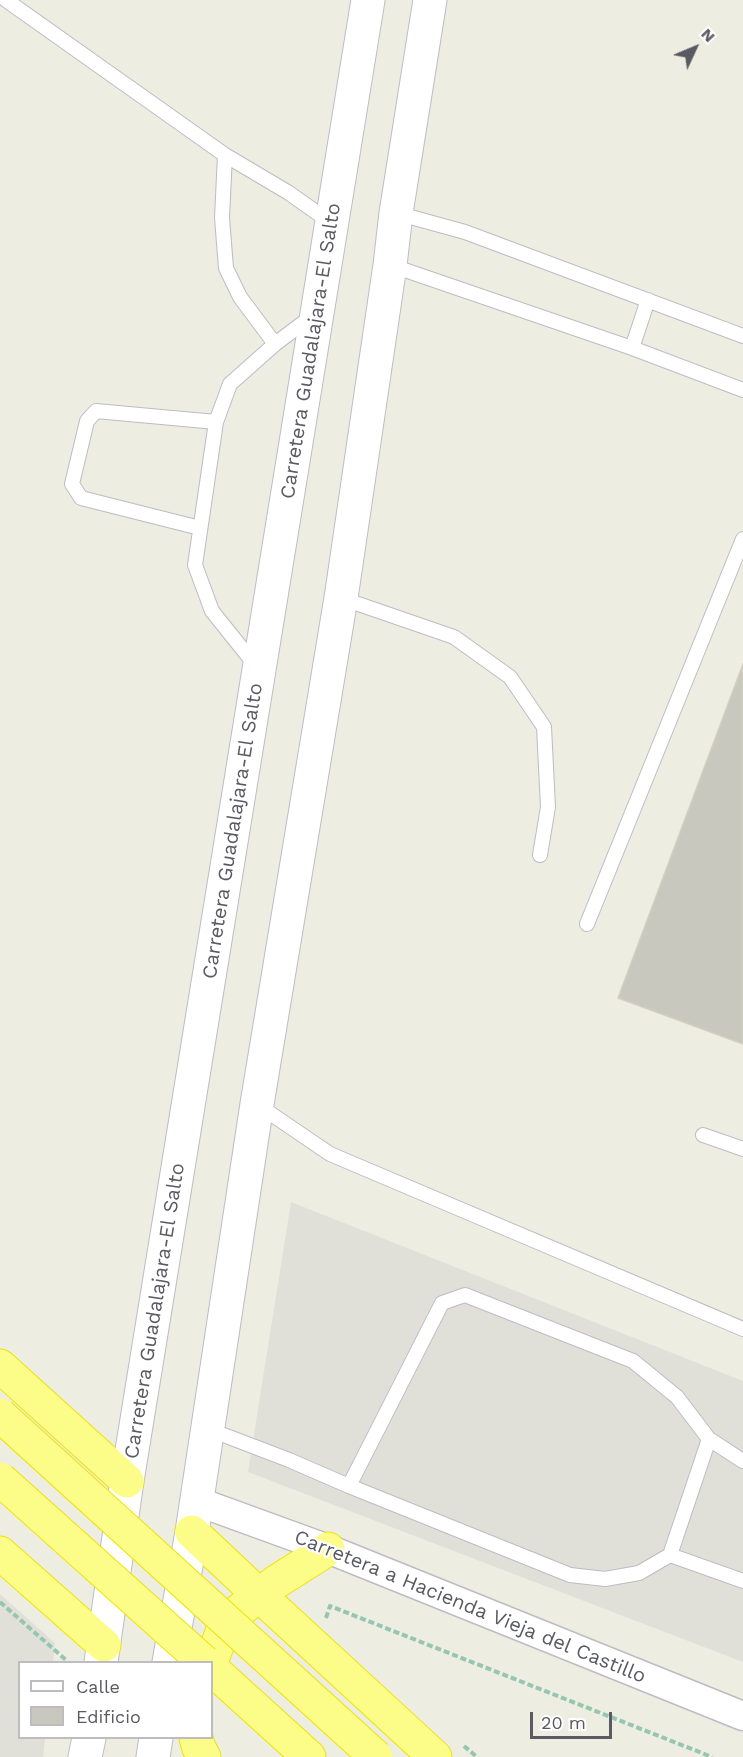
<!DOCTYPE html>
<html>
<head>
<meta charset="utf-8">
<style>
	body { margin:0 }
	#map { position:relative; width:743px; height:1757px; overflow:hidden; background:#edede1; font-family:"Work Sans",sans-serif }
	canvas { display:block }
	.legend { position:absolute; left:18px; top:1661px; width:195px; height:78px; box-sizing:border-box; background:#fff; border:2px solid #bdbdc0; margin:0; padding:8px 10px; list-style:none; font-size:18px; color:#5a5b62 }
	.legend li { display:flex; align-items:center; gap:12px; height:30px }
	.legend b { width:30px; border:2px solid #bdbdc0 }
	.north { position:absolute; left:665px; top:18px; width:60px; height:60px; -webkit-text-stroke:4px #fff; paint-order:stroke; rotate:46deg; font-size:16px; font-weight:700; line-height:24px; text-align:center; color:#5a5b62 }
	.north::after { content:''; display:block; margin:auto; width:21px; height:27px; background:#5a5b62; clip-path:polygon(50% 0,100% 100%,50% 72%,0 100%) }
	.scale { position:absolute; left:530px; top:1712px; width:82px; height:27px; box-sizing:border-box; border:3px solid #5a5b62; border-top:0; padding-left:8px; font-size:18px; line-height:21px; white-space:nowrap; color:#5a5b62; -webkit-text-stroke:4px #fff; paint-order:stroke }
</style>
</head>
<body>
<div id="map">
<canvas width="743" height="1757"></canvas>
<ul class="legend">
<li><b style="height:8px;background:#fff"></b>Calle</li>
<li><b style="height:16px;background:#c8c8be"></b>Edificio</li>
</ul>
<div class="north">N</div>
<div class="scale">20 m</div>
</div>
<script>
const ctx = document.querySelector('canvas').getContext('2d');
ctx.lineJoin = 'round';
function paint(path, color) {
  ctx.fillStyle = color;
  ctx.fill(path, 'evenodd');
}
function toPath(rows) {
  const path = new Path2D();
  for (const r of rows) {
    path.moveTo(r[0], r[1]);
    for (let i = 2; i < r.length; i += 2) path.lineTo(r[i], r[i + 1]);
  }
  return path;
}
function trace(path, color, width, dash) {
  ctx.strokeStyle = color;
  ctx.lineWidth = width;
  ctx.lineCap = dash ? 'butt' : 'round';
  ctx.setLineDash(dash || []);
  ctx.stroke(path);
}
function write(font, color, halo, rows, align = 'center') {
  ctx.font = font + ' "Work Sans",sans-serif';
  ctx.lineWidth = 4.5;
  ctx.setLineDash([]);
  ctx.textBaseline = 'middle';
  ctx.strokeStyle = halo;
  ctx.fillStyle = color;
  for (const [text, x, y, turn = 0] of rows) {
    ctx.save();
    ctx.translate(x, y);
    ctx.rotate((+turn || 0) * Math.PI / 180);
    ctx.textAlign = isNaN(turn) ? turn : align;
    if (halo) ctx.strokeText(text, 0, 0);
    ctx.fillText(text, 0, 0);
    ctx.restore();
  }
}
paint(toPath([
	[291,1202,743,1381,743,1662,248,1472],
	[0,1594,55,1643,53,1662,20,1662,20,1738,45,1738,43,1757,0,1757]
]), '#e0e0d9');
const building = toPath([
	[743,664,743,1044,618,998,743,664]
]);
paint(building, '#c8c8be');
trace(building, '#d2d1c0', 1.5);
const lane = toPath([
	[6,0,225,155,289,193,330,222],
	[225,155,222,218,226,268,240,297,275,344],
	[396,213,465,232,743,336],
	[390,265,632,348,743,390],
	[632,348,648,300],
	[200,528,81,498,72,484,87,421,96,411,216,422],
	[341,598,454,637,510,677,544,727,548,807,540,855],
	[256,666,212,611,195,565,216,422,230,384,275,344,311,317],
	[587,924,743,539],
	[258,1105,330,1154,743,1329],
	[703,1135,743,1149],
	[208,1429,289,1460,349,1486,442,1303,465,1295,633,1361,677,1397,709,1439,743,1461],
	[349,1486,570,1575,605,1579,639,1573,670,1555,743,1581],
	[670,1555,709,1439]
]);
const street = toPath([
	[196,1501,328,1549,743,1716]
]);
const secondary = toPath([
	[101,1662,127,1481,368,0],
	[169,1662,192,1532,257,1104,341,598,390,265,396,213,430,0],
	[85,1757,89,1738],
	[153,1757,156,1738]
]);
const highway = toPath([
	[0,1366,127,1481],
	[192,1532,258,1594,435,1757],
	[0,1553,104,1645],
	[211,1662,224,1627,240,1610,276,1582,328,1549],
	[212,1669,309,1757],
	[196,1738,199,1748,204,1757]
]);
trace(lane, '#bcbdc3', 16);
trace(street, '#bcbdc3', 31);
trace(secondary, '#bcbdc5', 35);
trace(highway, '#eee300', 35);
trace(toPath([
	[0,1602,66,1660,66,1662],
	[326,1618,330,1606,712,1757],
	[464,1746,477,1757]
]), '#96c6b0', 4, [6, 3]);
trace(lane, '#fff', 14);
trace(street, '#fff', 28);
trace(secondary, '#fff', 33);
trace(highway, '#fcfd88', 33);
const highwayBridge = toPath([
	[0,1415,376,1757],
	[0,1479,204,1662]
]);
trace(highwayBridge, '#eee300', 35, []);
trace(highwayBridge, '#fcfd88', 33);
write('20px', '#5a5b62', '#fff', [
	["Carretera Guadalajara-El Salto",311,351,-81],
	["Carretera Guadalajara-El Salto",233,831,-81],
	["Carretera Guadalajara-El Salto",155,1311,-81],
	["Carretera a Hacienda Vieja del Castillo",470,1607,22]
]);
</script>
</body>
</html>
